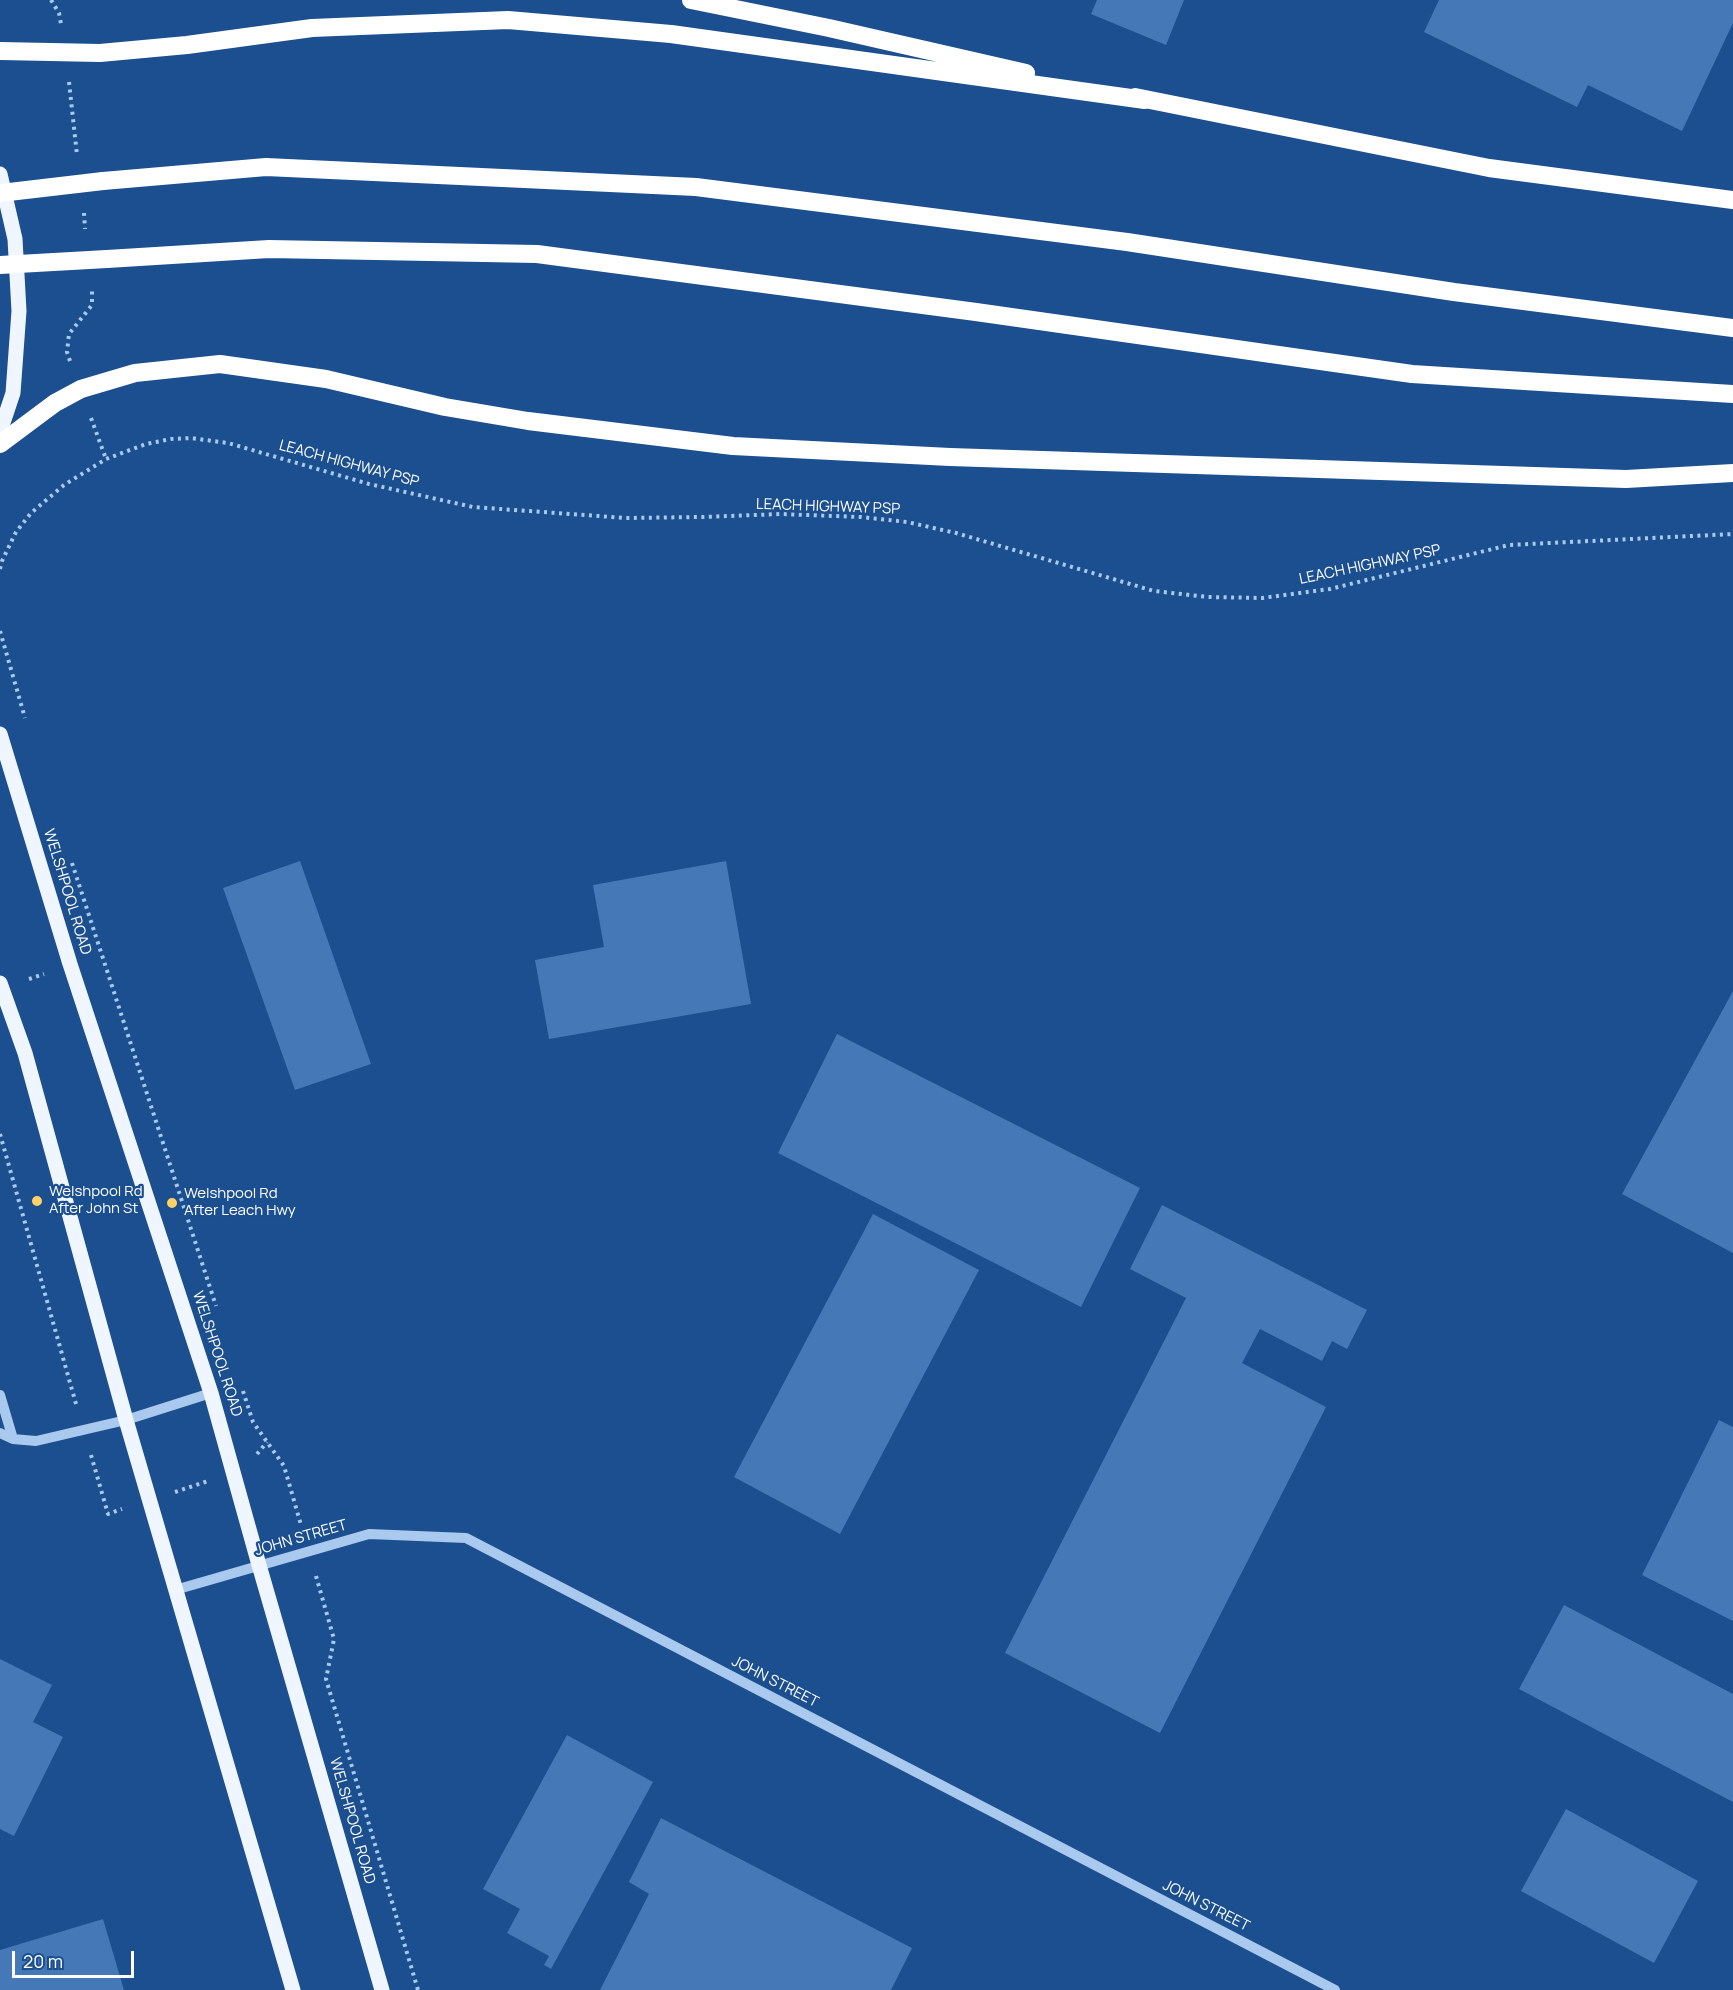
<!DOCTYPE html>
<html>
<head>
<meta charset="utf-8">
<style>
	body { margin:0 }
	#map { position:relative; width:1733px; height:1990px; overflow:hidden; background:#1b4f8f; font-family:Manrope,sans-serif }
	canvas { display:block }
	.scale { position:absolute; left:12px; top:1951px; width:122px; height:27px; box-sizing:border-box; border:3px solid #fff; border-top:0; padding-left:8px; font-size:18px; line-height:21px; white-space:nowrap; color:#fff; -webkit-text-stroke:4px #1b4f8f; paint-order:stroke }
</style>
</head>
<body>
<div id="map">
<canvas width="1733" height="1990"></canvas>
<div class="scale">20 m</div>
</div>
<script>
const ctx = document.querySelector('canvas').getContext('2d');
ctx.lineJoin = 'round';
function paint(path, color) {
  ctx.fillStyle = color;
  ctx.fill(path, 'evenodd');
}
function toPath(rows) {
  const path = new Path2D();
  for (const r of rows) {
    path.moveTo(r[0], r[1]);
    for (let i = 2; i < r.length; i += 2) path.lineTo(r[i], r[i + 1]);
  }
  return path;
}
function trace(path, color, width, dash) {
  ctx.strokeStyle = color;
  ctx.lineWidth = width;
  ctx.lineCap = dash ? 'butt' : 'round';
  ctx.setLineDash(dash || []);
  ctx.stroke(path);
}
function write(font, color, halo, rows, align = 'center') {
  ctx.font = font + ' Manrope,sans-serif';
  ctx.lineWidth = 4.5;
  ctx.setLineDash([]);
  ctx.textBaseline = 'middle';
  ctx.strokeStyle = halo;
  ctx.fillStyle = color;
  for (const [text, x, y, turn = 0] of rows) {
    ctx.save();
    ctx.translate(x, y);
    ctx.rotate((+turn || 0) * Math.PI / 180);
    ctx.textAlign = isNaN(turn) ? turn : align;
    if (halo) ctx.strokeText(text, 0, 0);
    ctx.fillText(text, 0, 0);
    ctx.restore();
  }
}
paint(toPath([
	[1097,0,1184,0,1166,45,1091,14],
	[1439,0,1733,0,1733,23,1682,131,1588,85,1577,107,1424,32],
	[300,861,371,1064,295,1090,223,888],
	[726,861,751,1004,549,1039,535,960,604,947,593,885],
	[1733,991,1733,1253,1622,1194],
	[837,1034,1140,1188,1081,1307,778,1153],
	[1162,1205,1367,1310,1347,1349,1332,1341,1322,1361,1260,1329,1242,1363,1326,1407,1160,1733,1005,1653,1186,1298,1130,1269],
	[873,1214,979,1270,840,1534,734,1477],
	[1719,1420,1733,1427,1733,1621,1642,1575],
	[1564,1605,1733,1694,1733,1802,1519,1689],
	[0,1659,52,1685,33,1722,63,1737,14,1836,0,1829],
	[567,1735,653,1782,551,1969,544,1965,549,1956,507,1933,520,1909,483,1889],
	[1566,1809,1698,1881,1654,1963,1521,1891],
	[661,1818,912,1948,891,1990,600,1990,649,1894,629,1882],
	[103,1919,124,1990,0,1990,0,1950]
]), '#4478b7');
trace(toPath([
	[51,0,59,13,61,24],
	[69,82,77,155],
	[84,213,85,229],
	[70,361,67,352,69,334,92,305,92,291],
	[91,418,106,459],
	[0,569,2,561,16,532,31,513,64,485,106,459,146,444,171,439,191,438,228,443,369,484,473,507,626,518,702,517,781,514,861,517,907,522,956,533,1154,591,1208,597,1262,598,1330,589,1509,545,1733,534],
	[0,631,25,718],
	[72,863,216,1306],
	[29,979,44,974],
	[0,1134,76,1404],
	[243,1391,253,1422,284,1466,301,1525],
	[257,1454,267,1442],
	[91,1455,108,1514,122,1509],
	[175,1492,208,1481],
	[316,1576,334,1639,326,1679,418,1990]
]), '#a9c9ee', 4, [3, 4.5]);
trace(toPath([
	[0,1395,13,1439,0,1433],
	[13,1439,36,1441,126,1420,211,1393],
	[175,1590,369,1534,466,1538,1335,1990]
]), '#a9c9ee', 10);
trace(toPath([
	[0,174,15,239,19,311,13,393,0,432],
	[0,734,70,964,211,1393,259,1565,382,1990],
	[0,983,25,1053,126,1420,293,1990]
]), '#f0f6ff', 15);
trace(toPath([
	[691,0,829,28,1026,73],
	[0,51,100,53,187,45,312,28,508,20,671,34,1145,100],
	[1135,97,1489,168,1733,200],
	[103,181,266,167,696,187,1127,242,1454,292,1733,328],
	[107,259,269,249,537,254,976,312,1412,374,1733,394],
	[0,444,55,403,81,389,135,373,220,364,326,379,445,407,528,421,733,446,950,457,1626,479,1733,473]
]), '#fff', 18);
trace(toPath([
	[0,193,103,181],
	[0,265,107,259]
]), '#fff', 18);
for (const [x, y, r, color] of [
	[37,1201,6,"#ffd166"],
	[172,1203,6,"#ffd166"]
]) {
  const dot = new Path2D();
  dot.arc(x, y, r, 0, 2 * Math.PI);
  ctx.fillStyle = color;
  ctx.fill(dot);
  trace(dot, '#1b4f8f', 2);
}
write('15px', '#fff', '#1b4f8f', [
	["LEACH HIGHWAY PSP",349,464,15],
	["LEACH HIGHWAY PSP",828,507,2],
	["LEACH HIGHWAY PSP",1370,565,-12],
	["WELSHPOOL ROAD",67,892,73],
	["WELSHPOOL ROAD",217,1354,72],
	["JOHN STREET",301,1538,-16],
	["JOHN STREET",775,1682,27],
	["WELSHPOOL ROAD",352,1821,74],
	["JOHN STREET",1206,1906,27]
]);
write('15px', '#fff', '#1b4f8f', [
	["Welshpool Rd",49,1192],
	["After John St",49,1209],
	["Welshpool Rd",184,1194],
	["After Leach Hwy",184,1211]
], 'left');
</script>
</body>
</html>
